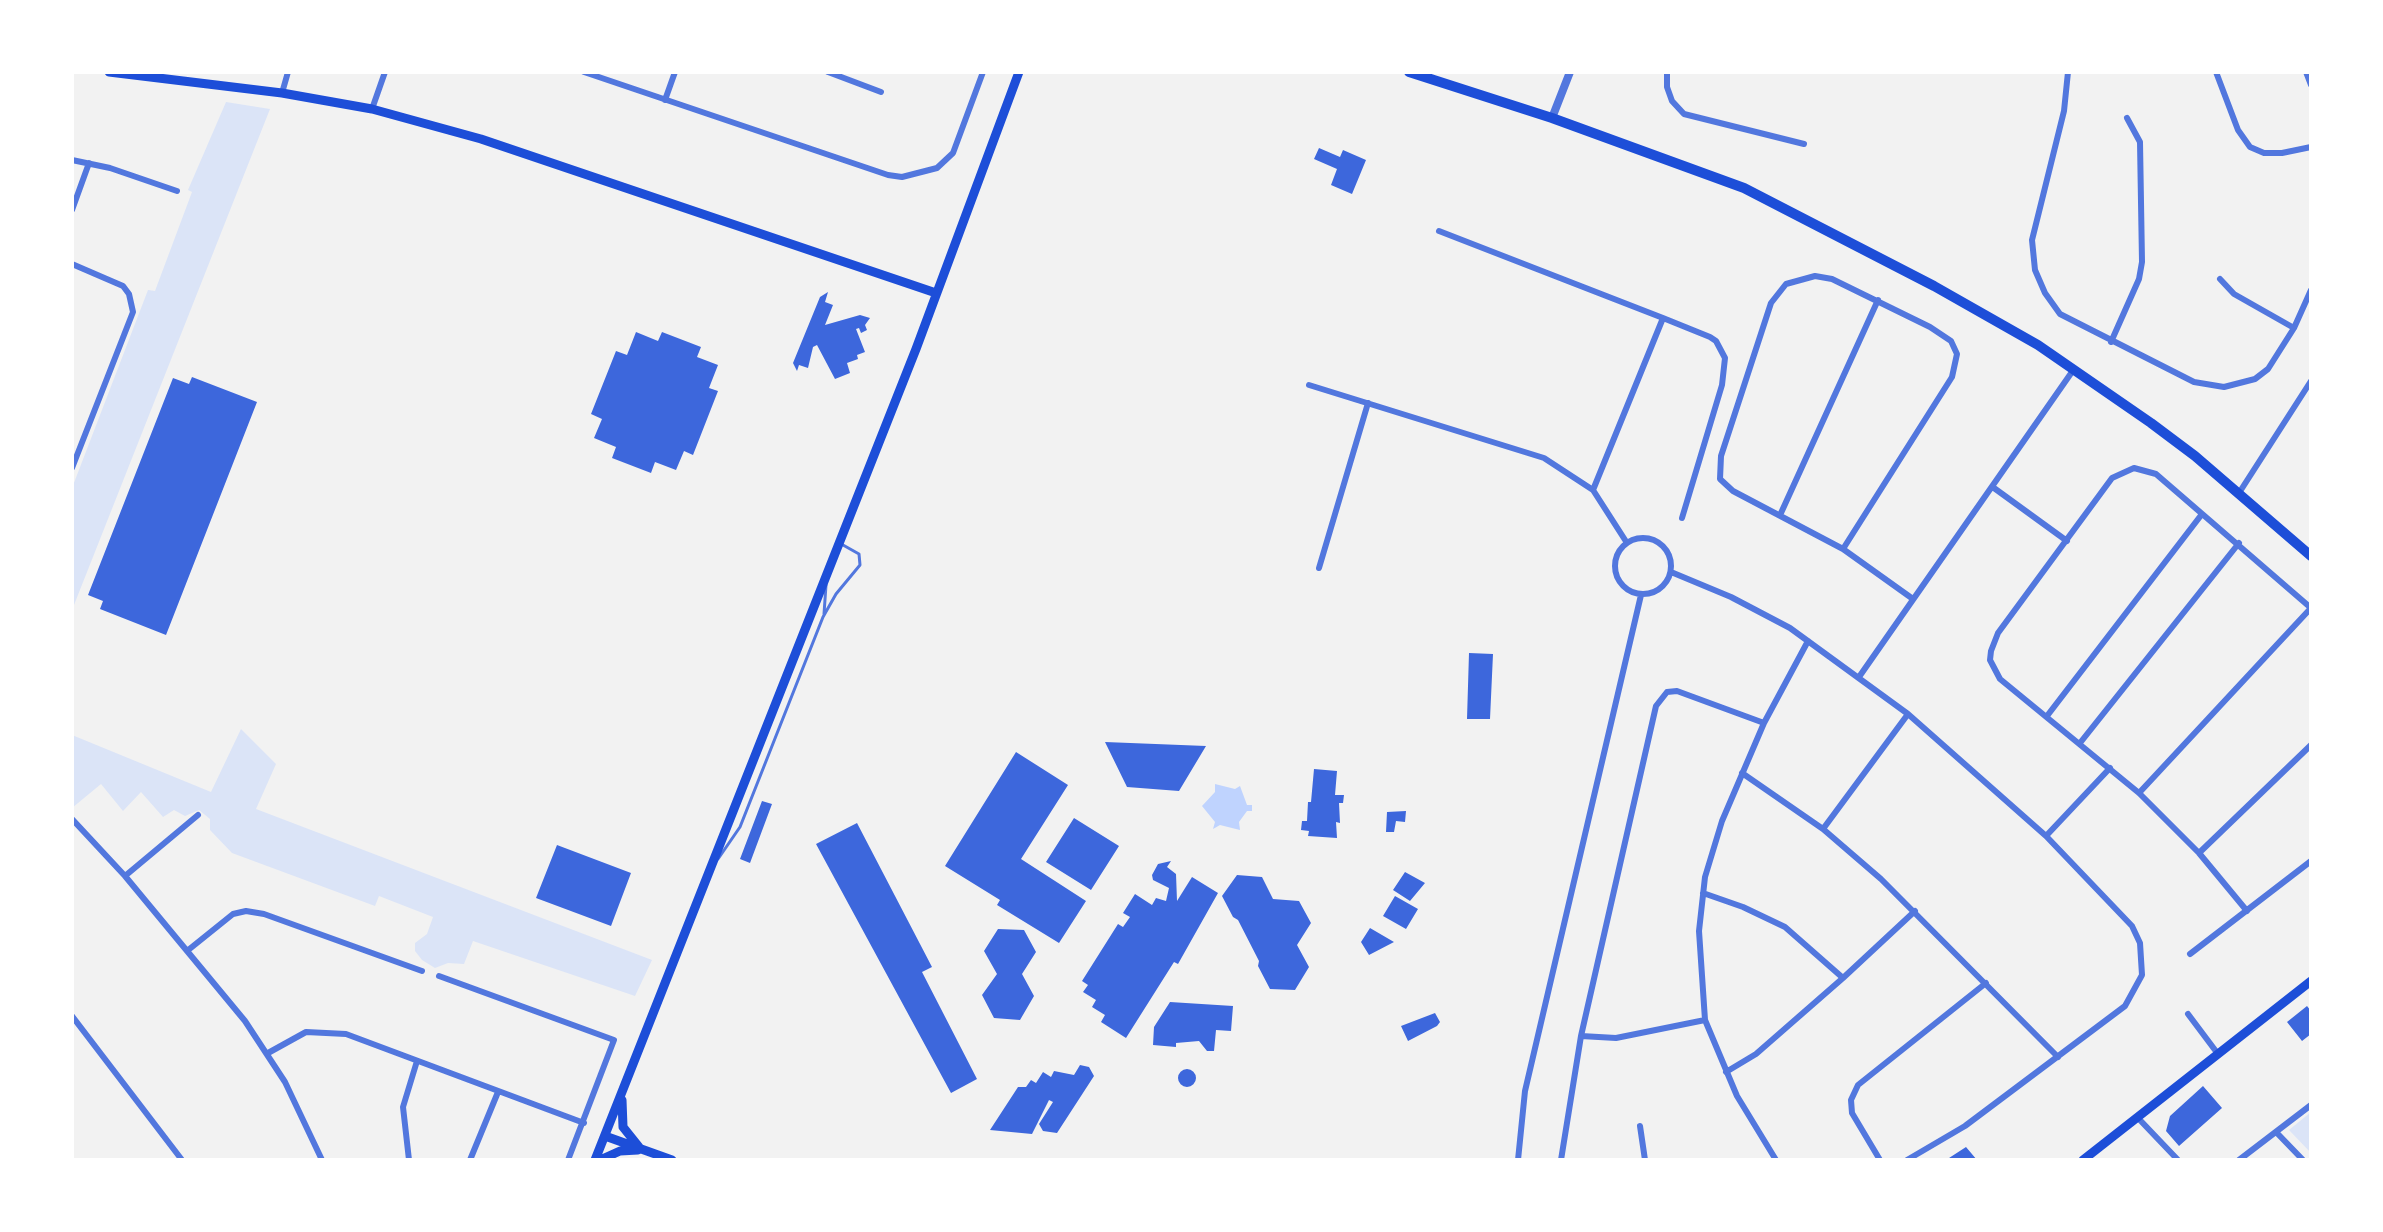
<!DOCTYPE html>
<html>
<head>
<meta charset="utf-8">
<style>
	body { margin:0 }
	#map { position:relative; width:2383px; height:1232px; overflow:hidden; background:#f2f2f2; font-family:Montserrat,sans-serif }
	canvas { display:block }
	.frame { position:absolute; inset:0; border:74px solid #fff; pointer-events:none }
</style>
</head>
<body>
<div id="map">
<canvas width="2383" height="1232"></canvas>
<div class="frame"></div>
</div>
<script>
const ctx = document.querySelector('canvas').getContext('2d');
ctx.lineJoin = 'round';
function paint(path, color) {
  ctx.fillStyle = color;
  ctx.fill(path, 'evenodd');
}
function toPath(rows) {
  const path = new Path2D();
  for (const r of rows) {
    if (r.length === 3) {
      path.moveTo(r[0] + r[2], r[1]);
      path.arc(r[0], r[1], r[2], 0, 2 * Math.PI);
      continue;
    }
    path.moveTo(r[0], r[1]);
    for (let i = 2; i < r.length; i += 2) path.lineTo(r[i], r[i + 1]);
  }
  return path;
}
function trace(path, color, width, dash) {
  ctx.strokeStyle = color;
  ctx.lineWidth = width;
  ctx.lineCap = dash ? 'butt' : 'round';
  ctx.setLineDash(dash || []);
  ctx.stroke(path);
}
paint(toPath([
	[226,102,270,109,72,610,72,488,148,290,155,291,192,192,188,190],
	[241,729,276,764,256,809,652,960,635,996,473,941,464,964,448,963,435,968,422,960,415,951,415,943,427,934,433,917,379,896,375,906,232,853,210,830,210,819,199,810,185,816,174,810,163,817,141,792,123,811,101,784,72,808,72,735,211,792],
	[2311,1112,2311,1153,2289,1130]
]), '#dbe4f7');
paint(toPath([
	[1215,784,1235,789,1240,786,1247,805,1252,805,1252,811,1247,811,1239,822,1240,830,1220,825,1213,829,1215,822,1202,806,1215,792]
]), '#bfd3fe');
paint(toPath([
	[1319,148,1340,157,1343,150,1366,160,1352,194,1331,185,1337,169,1314,159],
	[828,292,825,302,833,305,825,325,860,315,870,318,865,325,867,330,861,333,859,328,856,329,865,352,857,355,858,359,847,363,850,373,835,379,817,345,813,347,808,368,799,365,797,371,793,363,820,297],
	[636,332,658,341,662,332,701,347,697,357,718,365,709,388,718,391,693,455,684,451,676,470,655,462,651,473,612,458,616,447,594,438,602,419,591,414,616,351,627,355],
	[192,377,257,402,166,635,100,609,103,601,88,595,173,378,189,384],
	[1469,653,1493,654,1490,719,1467,719],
	[1105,742,1206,746,1179,791,1127,787],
	[1016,752,1068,785,1021,859,1086,901,1059,943,997,905,1000,900,945,866],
	[1314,769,1337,771,1335,795,1344,795,1343,803,1339,803,1340,823,1336,822,1337,838,1308,836,1309,831,1301,830,1302,821,1307,821,1308,802,1311,802],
	[762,801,772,804,750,863,740,859],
	[1406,811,1405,822,1396,821,1394,832,1386,832,1387,812],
	[1074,818,1119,846,1091,890,1046,862],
	[857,823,932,967,922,972,977,1079,951,1093,816,844],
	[557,845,631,873,611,926,536,898],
	[1171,861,1167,867,1176,874,1177,901,1192,877,1218,893,1178,964,1174,962,1126,1038,1101,1022,1105,1015,1092,1007,1096,1000,1083,992,1088,985,1082,981,1118,924,1123,927,1130,917,1123,913,1135,894,1152,905,1156,898,1166,901,1169,888,1153,880,1152,875,1158,864],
	[1405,872,1425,883,1410,901,1393,890],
	[1237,875,1262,877,1273,899,1299,901,1311,923,1297,945,1309,967,1295,990,1270,989,1258,966,1259,961,1238,920,1233,917,1222,896],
	[1395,896,1418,909,1406,929,1383,916],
	[1370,928,1394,942,1369,955,1361,942],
	[998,929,1024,930,1036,952,1022,974,1034,996,1020,1020,994,1018,982,995,997,974,984,951],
	[1170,1002,1233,1006,1231,1031,1216,1030,1214,1051,1207,1051,1199,1041,1176,1043,1176,1047,1153,1045,1154,1027],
	[2307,1006,2311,1011,2311,1034,2302,1041,2287,1022],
	[1435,1013,1440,1022,1437,1026,1408,1041,1401,1026],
	[1080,1065,1089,1067,1094,1076,1057,1133,1043,1131,1039,1124,1053,1102,1049,1100,1032,1134,990,1130,1018,1087,1026,1087,1031,1080,1036,1083,1043,1072,1051,1077,1054,1071,1074,1075],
	[1187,1078,9],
	[2203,1086,2222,1108,2179,1146,2166,1131,2170,1116],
	[1966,1147,1977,1160,1950,1160,1949,1158]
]), '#3d67dc');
trace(toPath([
	[824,614,826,585],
	[718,859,740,827,823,617,836,594,860,565,859,554,843,545]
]), '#5277de', 3);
trace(toPath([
	[584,72,888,175,902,177,937,168,953,153,983,72],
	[828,72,881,92],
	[1667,72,1667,87,1672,101,1684,114,1804,144],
	[2068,72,2064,111,2032,240,2035,270,2045,293,2060,314,2194,382,2224,387,2255,379,2268,369,2294,328,2311,290],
	[2216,72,2238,130,2250,147,2264,153,2282,153,2311,147],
	[2306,72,2311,85],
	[282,93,288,72],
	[665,100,675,72],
	[372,109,385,72],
	[72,160,110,168,177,191],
	[72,210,89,163],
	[1439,231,1663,318,1593,490],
	[72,264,123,286,129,294,133,312,72,468],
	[2220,279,2234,294,2294,328],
	[1663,318,1710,337,1716,341,1725,358,1722,385,1682,518],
	[2111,342,2139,279,2142,262,2140,142,2127,118],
	[1309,385,1544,458,1593,490,1627,543],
	[1994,488,2067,541],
	[2239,493,2311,381],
	[1781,513,1878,300],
	[1643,566,28],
	[1843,549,1952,377,1957,354,1951,341,1930,327,1832,279,1815,276,1786,284,1771,303,1721,456,1720,479,1733,491,1843,549,1913,599],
	[1319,568,1368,403],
	[1671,572,1731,597,1790,628,1908,714,2046,836,2132,926,2140,943,2142,975,2125,1006,1965,1126,1907,1160],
	[1859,677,2074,369],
	[2047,716,2202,514],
	[2080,743,2239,543],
	[1742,773,1823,829,1881,879,2058,1057],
	[2139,793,2311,608],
	[72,819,125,876,245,1021,285,1082,322,1160],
	[1823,829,1908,714],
	[2046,836,2110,768],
	[2199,853,2311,745],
	[125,876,198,815],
	[1703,893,1743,907,1785,927,1843,978,1756,1054,1726,1072],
	[2247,911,2199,853,2139,793,2000,679,1990,660,1991,651,1998,633,2112,478,2134,468,2156,474,2311,608],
	[187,951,233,914,246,911,264,914,422,971],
	[2190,954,2311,861],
	[439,976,614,1040,568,1160],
	[1843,978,1915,911],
	[2188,1014,2218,1054],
	[72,1016,182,1160],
	[1581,1036,1616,1038,1705,1020],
	[268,1053,306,1032,346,1034,584,1123],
	[2138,1118,2178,1160],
	[1640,1126,1645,1160],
	[2276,1132,2303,1160],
	[409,1160,403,1107,417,1061],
	[470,1160,498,1092],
	[1518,1160,1525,1091,1641,595],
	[1561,1160,1581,1036,1656,706,1667,692,1677,691,1764,723],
	[1776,1160,1737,1096,1705,1020,1699,931,1705,877,1722,821,1764,723,1808,641],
	[1880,1160,1852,1113,1851,1100,1858,1085,1986,983],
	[2239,1160,2311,1105]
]), '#5277de', 6);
trace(toPath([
	[1552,118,1570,72]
]), '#5277de', 8);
trace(toPath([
	[109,72,282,93,372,109,481,139,936,293],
	[622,1100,623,1127,639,1147],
	[605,1136,672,1160],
	[595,1160,916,349,1019,72],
	[600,1160,620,1151,638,1150],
	[2083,1160,2311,981]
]), '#1d4ed8', 9);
trace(toPath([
	[1409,72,1552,118,1744,188,1934,286,2038,345,2151,423,2195,456,2311,556]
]), '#1d4ed8', 10);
</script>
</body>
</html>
